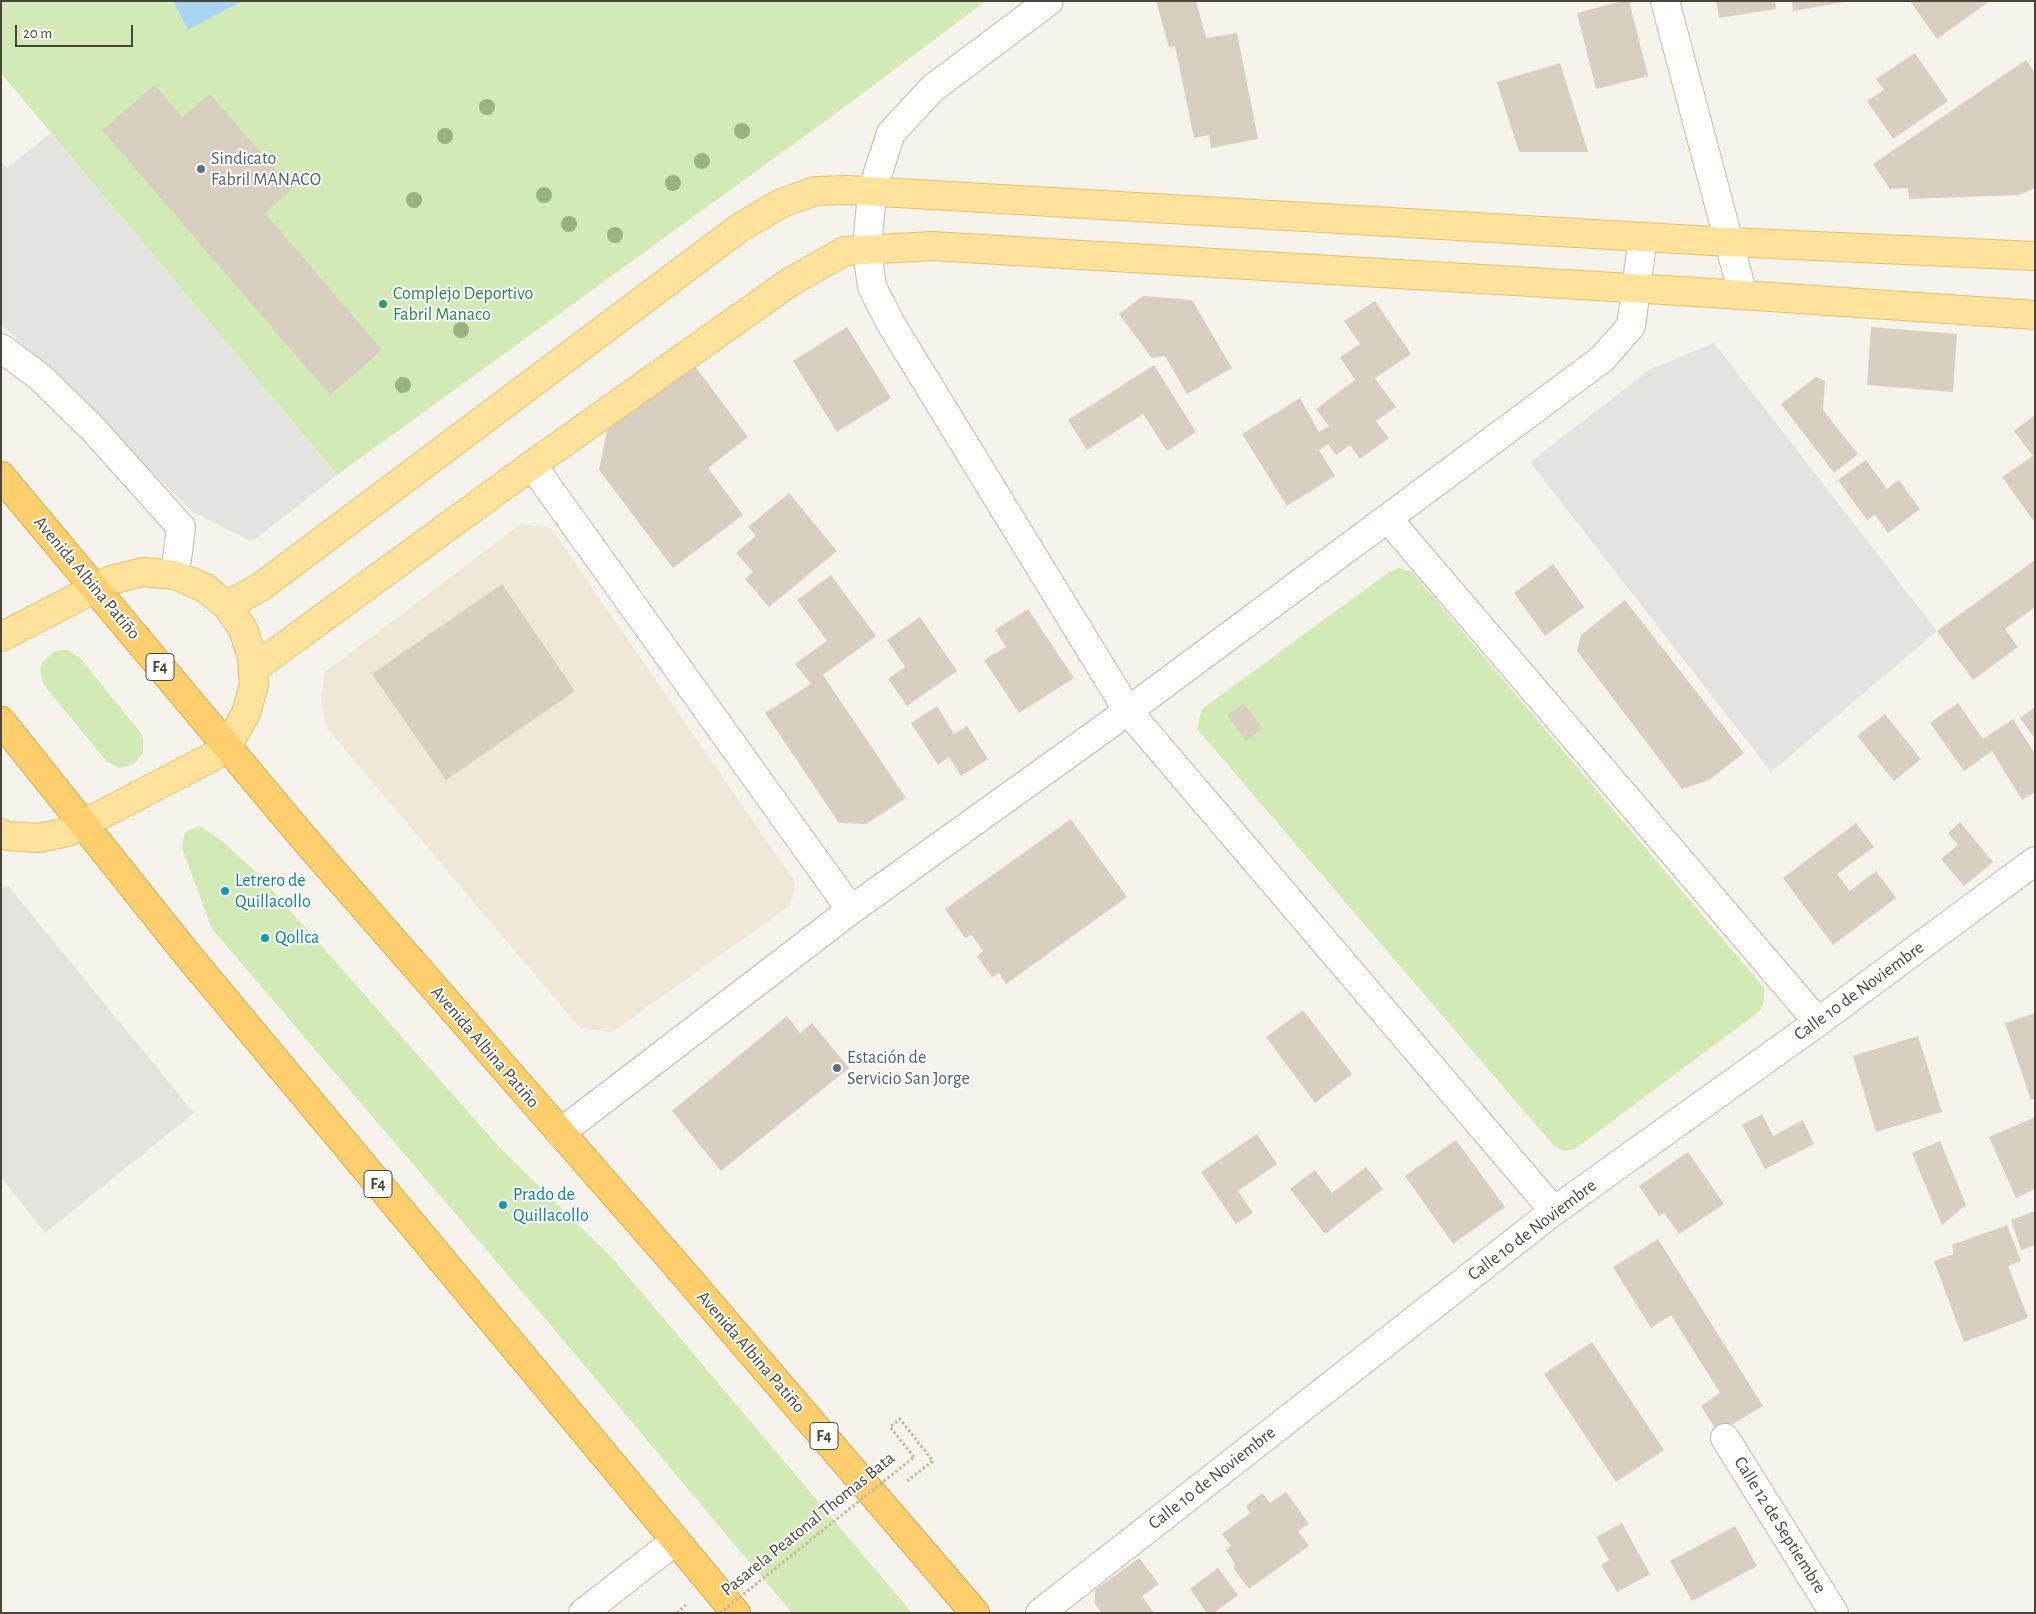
<!DOCTYPE html>
<html>
<head>
<meta charset="utf-8">
<style>
	body { margin:0 }
	#map { position:relative; width:2036px; height:1614px; overflow:hidden; background:#f6f3ec; font-family:"Alegreya Sans",sans-serif }
	canvas { display:block }
	.frame { position:absolute; inset:0; border:2px solid #4b4439; pointer-events:none }
	.scale { position:absolute; left:15px; top:25px; width:118px; height:22px; box-sizing:border-box; border:2px solid #4b4439; border-top:0; padding-left:6px; font-size:15px; line-height:18px; white-space:nowrap; color:#4b4439; -webkit-text-stroke:4px #fff; paint-order:stroke }
</style>
</head>
<body>
<div id="map">
<canvas width="2036" height="1614"></canvas>
<div class="frame"></div>
<div class="scale">20 m</div>
</div>
<script>
const ctx = document.querySelector('canvas').getContext('2d');
ctx.lineJoin = 'round';
function paint(path, color) {
  ctx.fillStyle = color;
  ctx.fill(path, 'evenodd');
}
function toPath(rows) {
  const path = new Path2D();
  for (const r of rows) {
    path.moveTo(r[0], r[1]);
    for (let i = 2; i < r.length; i += 2) path.lineTo(r[i], r[i + 1]);
  }
  return path;
}
function trace(path, color, width, dash) {
  ctx.strokeStyle = color;
  ctx.lineWidth = width;
  ctx.lineCap = dash ? 'butt' : 'round';
  ctx.setLineDash(dash || []);
  ctx.stroke(path);
}
function write(font, color, halo, rows, align = 'center') {
  ctx.font = font + ' "Alegreya Sans",sans-serif';
  ctx.lineWidth = 4;
  ctx.setLineDash([]);
  ctx.textBaseline = 'middle';
  ctx.strokeStyle = halo;
  ctx.fillStyle = color;
  for (const [text, x, y, turn = 0] of rows) {
    ctx.save();
    ctx.translate(x, y);
    ctx.rotate((+turn || 0) * Math.PI / 180);
    ctx.textAlign = isNaN(turn) ? turn : align;
    if (halo) ctx.strokeText(text, 0, 0);
    ctx.fillText(text, 0, 0);
    ctx.restore();
  }
}
paint(toPath([
	[1,884,9,887,194,1113,45,1233,1,1177]
]), '#e6e2dd');
paint(toPath([
	[521,524,551,528,795,882,791,905,612,1032,580,1028,326,727,321,699,325,672]
]), '#efe8d6');
paint(toPath([
	[1,1,986,1,846,106,337,475,1,73],
	[1399,568,1412,572,1764,988,1764,1001,1760,1011,1575,1149,1564,1151,1554,1146,1197,729,1202,709,1389,572],
	[61,650,68,650,81,659,140,732,143,738,143,753,134,764,120,768,107,762,43,684,40,670,42,663,53,652],
	[200,826,225,843,258,874,500,1148,616,1262,912,1613,792,1613,548,1322,212,929,182,848,185,832]
]), '#d2eab5');
paint(toPath([
	[51,133,337,475,252,542,193,512,1,324,1,162,7,168],
	[1714,343,1937,631,1771,772,1530,462,1649,370]
]), '#e5e3e0');
paint(toPath([
	[173,1,242,1,188,30]
]), '#a9d4f2');
paint(toPath([
	[1156,1,1196,1,1206,38,1237,33,1258,139,1211,148,1209,135,1194,138,1175,46,1169,47],
	[1622,1,1629,1,1648,76,1596,89,1577,13],
	[1716,1,1775,1,1776,9,1719,18],
	[1792,1,1845,1,1845,2,1793,11],
	[1910,1,1990,1,1937,39],
	[1915,53,1948,101,1893,139,1867,101,1884,90,1876,79],
	[2026,60,2035,73,2035,188,2019,195,1909,199,1908,188,1890,189,1873,164],
	[1560,63,1588,152,1519,152,1497,82],
	[155,85,182,117,210,94,292,189,265,213,382,350,330,395,102,130],
	[1143,296,1192,300,1232,368,1187,394,1165,356,1152,358,1119,314],
	[1375,301,1411,354,1375,378,1396,407,1376,421,1389,438,1360,459,1350,445,1336,455,1328,444,1319,450,1335,476,1287,506,1242,434,1300,398,1319,432,1329,426,1316,409,1355,380,1340,357,1360,344,1344,321],
	[847,327,891,398,837,432,793,361],
	[1871,327,1957,334,1953,392,1867,385],
	[692,362,748,437,708,468,743,515,673,568,599,470,608,426],
	[1154,365,1196,432,1167,451,1143,414,1087,450,1068,420],
	[1816,377,1825,381,1823,410,1858,454,1834,473,1781,404],
	[2035,415,2035,523,2002,477,2033,456,2014,431],
	[1866,460,1887,489,1899,480,1920,509,1888,533,1875,515,1867,520,1838,480],
	[789,493,837,551,769,607,745,579,753,572,736,553,756,536,748,527],
	[2035,560,2035,607,2005,629,2018,647,1973,680,1937,631],
	[1553,564,1584,607,1545,636,1514,593],
	[831,575,876,636,823,675,906,798,866,824,839,823,765,713,811,684,795,664,827,641,797,600],
	[502,584,575,691,446,780,372,674],
	[1625,600,1744,753,1709,780,1682,789,1577,651,1581,635],
	[1028,609,1074,678,1019,713,984,660,1006,647,995,630],
	[920,617,957,671,907,706,888,679,905,667,887,640],
	[1244,703,1262,728,1246,741,1227,715],
	[1958,703,1983,739,2013,719,2035,754,2035,792,2022,800,1992,751,1964,771,1930,723],
	[937,706,954,734,967,726,988,759,961,776,949,757,938,765,911,723],
	[2035,707,2035,739,2020,718],
	[1885,714,1921,759,1894,781,1857,736],
	[1071,819,1127,897,1006,984,999,973,992,977,977,956,983,951,972,935,965,938,945,909],
	[1960,822,1993,862,1964,886,1941,859,1958,845,1948,833],
	[1856,823,1874,847,1837,874,1850,891,1876,871,1896,898,1833,945,1783,878],
	[1303,1010,1352,1074,1315,1103,1266,1037],
	[2035,1013,2035,1099,2031,1100,2005,1023],
	[787,1016,800,1033,812,1023,849,1068,721,1171,672,1111],
	[1918,1036,1942,1112,1876,1132,1853,1056],
	[1762,1114,1773,1136,1803,1120,1814,1144,1765,1169,1742,1125],
	[2035,1117,2035,1189,2016,1198,1989,1137],
	[1257,1134,1277,1164,1238,1191,1253,1213,1236,1224,1201,1172],
	[1456,1140,1505,1207,1453,1244,1405,1176],
	[1940,1141,1966,1205,1942,1225,1912,1153],
	[1688,1152,1724,1204,1679,1234,1664,1213,1659,1216,1639,1186],
	[1366,1167,1383,1189,1325,1234,1290,1189,1315,1170,1332,1193],
	[2035,1211,2035,1245,2021,1250,2011,1220],
	[2007,1225,2021,1261,2008,1266,2028,1318,1964,1342,1934,1261,1954,1254,1952,1245],
	[1658,1239,1763,1406,1718,1433,1701,1406,1720,1393,1671,1315,1651,1328,1613,1267],
	[1592,1342,1664,1450,1616,1482,1544,1374],
	[1286,1492,1309,1524,1298,1531,1309,1546,1249,1589,1234,1569,1235,1564,1226,1550,1231,1546,1222,1534,1250,1513,1246,1506,1262,1493,1270,1503],
	[1622,1523,1650,1574,1617,1592,1601,1565,1609,1560,1596,1537],
	[1735,1526,1757,1566,1692,1601,1670,1561],
	[1139,1558,1159,1584,1142,1596,1154,1613,1102,1613,1095,1604,1095,1590],
	[1218,1568,1238,1595,1214,1613,1207,1613,1190,1589]
]), '#d8cfc1');
const minor = toPath([
	[1049,1,933,88,891,133,872,191,867,250,872,287,891,324,1128,711,1554,1211],
	[1665,1,1743,295],
	[1,348,40,377,93,429,181,527,175,575],
	[532,465,851,910],
	[1388,519,1818,1022],
	[560,1133,851,910,1128,711,1602,359,1631,326,1643,237],
	[1725,1438,1834,1613],
	[583,1613,675,1541],
	[1040,1613,1554,1211,1818,1022,2035,861]
]);
const major = toPath([
	[227,606,262,586,742,226,782,203,815,191,848,190,1729,242,2035,256],
	[1,637,111,580,143,572,175,575,205,588,227,606,243,629,252,657,254,685,246,713,232,738,212,757,68,832,38,838,8,836,1,833],
	[253,669,532,465,790,282,845,251,932,246,1697,292,2035,315]
]);
const highway = toPath([
	[1,476,301,835,672,1260,975,1613],
	[1,721,186,953,736,1613]
]);
trace(minor, '#c2bbae', 30);
trace(major, '#e6c16a', 30);
trace(highway, '#e0a43c', 30);
trace(toPath([
	[907,1481,933,1461,900,1419,890,1427,914,1457],
	[677,1613,686,1605]
]), '#c4b79f', 3, [2.5, 2.5]);
trace(minor, '#fff', 28);
trace(major, '#ffe39c', 28);
trace(highway, '#ffcf6e', 28);
trace(toPath([
	[720,1613,914,1457]
]), '#c4b79f', 3, [2.5, 2.5]);
ctx.fillStyle = '#97b381';
for (const [x, y] of [
	[487,107],
	[742,131],
	[445,136],
	[702,161],
	[673,183],
	[544,195],
	[414,200],
	[569,224],
	[615,235],
	[461,330],
	[403,385]
]) {
  ctx.beginPath();
  ctx.arc(x, y, 8, 0, 2 * Math.PI);
  ctx.fill();
}
for (const [x, y, r, color] of [
	[201,169,5,"#5c6f8a"],
	[383,304,5,"#2e9e5b"],
	[225,891,5,"#0f9aa8"],
	[265,938,5,"#0f9aa8"],
	[837,1068,5,"#5c6f8a"],
	[503,1205,5,"#0f9aa8"]
]) {
  const dot = new Path2D();
  dot.arc(x, y, r, 0, 2 * Math.PI);
  ctx.fillStyle = color;
  ctx.fill(dot);
  trace(dot, '#fff', 2);
}
for (const [x, y, w] of [
	[160,667,28],
	[378,1184,28],
	[824,1436,28]
]) {
  const box = new Path2D();
  box.roundRect(x - w / 2, y - 13.5, w, 27, 4);
  ctx.fillStyle = '#fff';
  ctx.fill(box);
  trace(box, '#4b4439', 1);
}
write('bold 16px', '#4b4439', null, [
	["F4",160,667],
	["F4",378,1184],
	["F4",824,1436]
]);
write('18px', '#4e5e75', '#fff', [
	["Sindicato",211,159],
	["Fabril MANACO",211,180],
	["Estación de",847,1058],
	["Servicio San Jorge",847,1079]
], 'left');
write('18px', '#27864d', '#fff', [
	["Complejo Deportivo",393,294],
	["Fabril Manaco",393,315]
], 'left');
write('18px', '#4b4439', '#fff', [
	["Avenida Albina Patiño",87,578,50],
	["Calle 10 de Noviembre",1859,991,-36],
	["Avenida Albina Patiño",485,1047,49],
	["Calle 10 de Noviembre",1532,1230,-37],
	["Avenida Albina Patiño",751,1352,49],
	["Calle 10 de Noviembre",1212,1478,-38],
	["Pasarela Peatonal Thomas Bata",808,1524,-39],
	["Calle 12 de Septiembre",1780,1525,58]
]);
write('18px', '#0d838f', '#fff', [
	["Letrero de",235,881],
	["Quillacollo",235,902],
	["Qollca",275,938],
	["Prado de",513,1195],
	["Quillacollo",513,1216]
], 'left');
</script>
</body>
</html>
